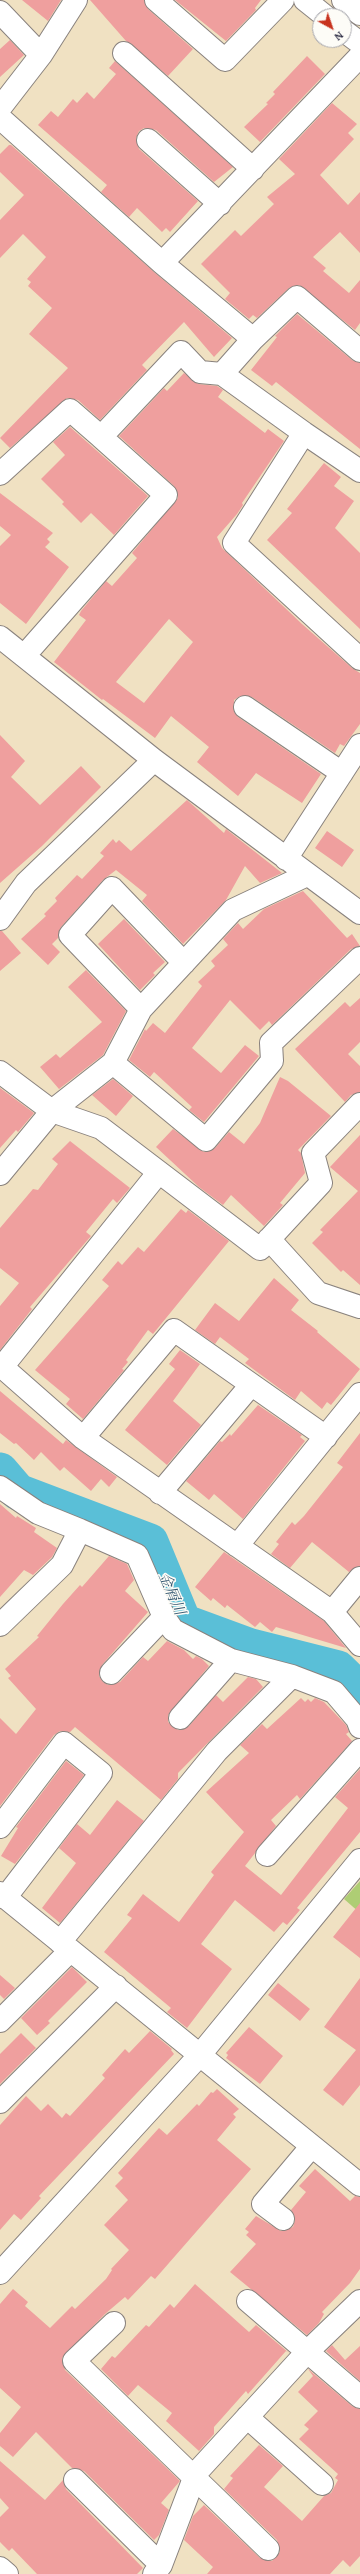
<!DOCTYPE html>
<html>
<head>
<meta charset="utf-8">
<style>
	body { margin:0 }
	#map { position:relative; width:360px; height:2574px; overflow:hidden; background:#f0e1c2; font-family:"Gentium Book Plus",serif }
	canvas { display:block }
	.north { position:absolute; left:312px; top:8px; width:40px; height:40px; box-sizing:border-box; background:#fdfcf7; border:1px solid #a5a5ac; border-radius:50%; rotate:140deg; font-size:11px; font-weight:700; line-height:16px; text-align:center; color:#22223b }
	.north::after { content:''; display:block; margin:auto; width:14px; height:18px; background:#c8321e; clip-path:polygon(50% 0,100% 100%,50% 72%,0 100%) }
</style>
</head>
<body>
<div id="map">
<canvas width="360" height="2574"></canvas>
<div class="north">N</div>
</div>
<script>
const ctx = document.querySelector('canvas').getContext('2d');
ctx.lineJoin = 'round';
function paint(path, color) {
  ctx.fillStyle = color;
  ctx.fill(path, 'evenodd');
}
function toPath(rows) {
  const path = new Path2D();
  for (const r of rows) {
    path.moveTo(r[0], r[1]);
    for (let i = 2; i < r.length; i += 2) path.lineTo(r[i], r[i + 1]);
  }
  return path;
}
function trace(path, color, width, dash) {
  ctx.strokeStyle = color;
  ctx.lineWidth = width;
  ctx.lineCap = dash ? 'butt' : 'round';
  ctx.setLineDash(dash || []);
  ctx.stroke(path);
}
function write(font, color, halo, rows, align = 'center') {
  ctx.font = font + ' "Gentium Book Plus","Noto Serif JP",serif';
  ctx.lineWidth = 3;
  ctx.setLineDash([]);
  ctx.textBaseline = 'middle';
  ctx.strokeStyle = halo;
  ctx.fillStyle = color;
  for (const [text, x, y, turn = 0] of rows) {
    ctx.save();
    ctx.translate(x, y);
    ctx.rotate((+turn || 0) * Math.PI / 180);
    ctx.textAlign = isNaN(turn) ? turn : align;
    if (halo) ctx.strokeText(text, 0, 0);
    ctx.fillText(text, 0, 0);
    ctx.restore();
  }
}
paint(toPath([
	[360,1881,360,1913,344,1899]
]), '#aecd74');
trace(toPath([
	[0,1471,18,1492,150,1542,183,1622,251,1647,338,1669,360,1691]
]), '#5abfd7', 37);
paint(toPath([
	[22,0,61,0,48,21],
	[90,0,144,0,148,9,193,49,168,76,126,41],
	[175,0,261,0,255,8,256,10,226,41],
	[10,40,24,55,0,77,0,49],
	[307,56,325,74,260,142,244,127,268,104,266,103,275,94,273,92],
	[115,61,233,167,214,182,156,130,144,128,139,131,136,138,139,149,198,201,170,232,166,228,162,232,137,208,129,217,101,192,107,185,38,125,51,111,58,117,73,99,77,103,87,92,94,99,116,74,109,68],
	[332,103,357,124,348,133,354,139,320,175,348,205,360,192,360,253,340,232,313,257,326,268,323,271,349,293,360,280,360,323,355,330,299,285,289,288,257,318,253,315,249,319,225,299,230,293,201,264,235,230,241,236,274,204,267,197,295,174,279,159],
	[9,145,11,145,154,272,232,338,214,357,184,322,142,365,147,370,100,420,78,400,67,398,10,448,0,438,68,368,29,334,52,308,28,286,31,282,27,279,46,257,23,234,0,258,0,220,24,195,0,172,0,154],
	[297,314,352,360,360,363,360,449,276,382,272,386,251,370,277,337,275,336],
	[184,373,198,384,217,386,223,390,218,397,265,433,268,429,284,441,242,503,243,505,237,514,217,537,222,548,302,624,352,668,360,673,360,724,344,746,340,744,335,753,252,697,240,696,234,700,234,712,238,717,321,774,302,803,256,773,238,796,197,762,209,747,171,716,155,738,103,699,102,700,54,662,86,620,79,615,81,611,106,581,112,586,137,558,132,553,178,498,174,486,119,436,164,388,167,391],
	[169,619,193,642,144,703,116,682],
	[70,427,148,496,114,535,91,513,81,523,62,504,64,502,41,479,65,455,53,442],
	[324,463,341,477,334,486,354,501,335,528,360,553,360,629,267,540,292,513,287,509],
	[0,493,53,533,47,539,50,542,45,547,69,567,26,624,0,603,0,546,11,535,0,526],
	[0,735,25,761,11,777,40,805,81,766,101,787,42,846,0,883],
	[187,800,224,833,226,829,282,873,260,883,245,866,226,900,183,944,142,901,147,895,116,870,103,880,61,927,58,938,52,944,60,952,48,965,21,939,46,916,44,914,57,901,55,898,77,875,82,879,104,856,100,853,113,839,116,843,119,840,131,851],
	[327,831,354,850,342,867,315,848],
	[303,891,347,938,352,934,360,946,351,949,272,1025,269,1021,260,1030,230,1000,192,1048,221,1073,245,1045,259,1056,204,1122,189,1110,192,1107,154,1072,150,1077,129,1060,145,1029,146,1031,153,1023,165,1033,202,986,198,982,215,966,211,961,228,945,223,939,238,923,243,929,264,909],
	[124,919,165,962,153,973,155,975,140,990,98,944],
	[0,931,2,931,21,953,0,971],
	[86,970,126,1011,103,1055,59,1089,40,1067,56,1054,60,1058,102,1022,68,987],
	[360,998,360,1042,348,1054,360,1066,360,1092,351,1095,345,1102,295,1049,345,1002,350,1007],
	[280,1077,288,1081,331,1116,298,1150,301,1153,305,1173,280,1203,283,1205,264,1226,231,1195,223,1205,199,1187,156,1147,173,1129,204,1152,215,1148,229,1132,244,1144,260,1123],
	[113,1079,133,1096,116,1116,92,1095],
	[0,1088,34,1113,18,1132,16,1130,0,1148],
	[360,1135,360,1285,343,1270,341,1272,312,1243,323,1232,320,1230,358,1191,330,1167],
	[70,1141,130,1188,117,1203,113,1199,86,1232,91,1236,30,1307,32,1309,0,1350,0,1306,19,1283,0,1268,0,1228,33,1189,38,1190,58,1164,52,1159],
	[181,1209,186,1213,188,1210,229,1241,153,1334,148,1330,126,1360,128,1362,122,1369,124,1370,83,1419,66,1404,70,1399,35,1370,109,1286,102,1280,118,1261,122,1265,138,1247,144,1252],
	[274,1278,299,1300,291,1310,318,1331,317,1332,360,1369,331,1405,327,1402,322,1409,301,1391,295,1400,245,1363,249,1359,220,1337,215,1344,195,1330,215,1303,239,1321],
	[180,1350,200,1364,173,1401,201,1425,167,1465,125,1430,175,1369,169,1364],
	[0,1391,63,1444,66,1440,117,1477,109,1487,101,1479,91,1491,64,1467,60,1471,41,1452,34,1460,16,1443,14,1444,0,1433],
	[258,1405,302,1435,300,1437,305,1441,243,1519,214,1494,209,1500,186,1481,220,1441,222,1442,230,1434,231,1436],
	[360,1433,360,1566,349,1572,312,1542,290,1568,271,1554,279,1544,276,1542,292,1522,295,1525,304,1516,343,1467,337,1463],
	[0,1504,16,1518,17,1516,36,1528,34,1532,57,1548,52,1557,33,1575,24,1570,0,1597],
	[224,1552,324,1621,346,1648,276,1627,272,1632,260,1622,255,1627,227,1605,225,1608,213,1598,211,1601,195,1587],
	[109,1556,127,1564,134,1580,125,1591,148,1612,102,1665,99,1676,103,1682,108,1685,120,1682,143,1657,148,1661,167,1641,184,1650,193,1659,196,1656,202,1659,209,1666,168,1715,168,1722,178,1730,189,1726,216,1695,223,1702,248,1677,256,1679,263,1687,178,1773,178,1779,161,1800,75,1727,70,1732,60,1731,54,1735,0,1806,0,1718,16,1734,36,1709,8,1678,11,1676,5,1669,39,1637,37,1636,63,1604,80,1585,82,1587],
	[301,1698,305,1702,308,1699,311,1702,315,1698,324,1702,346,1725,349,1732,346,1734,352,1741,300,1799,297,1795,271,1820,276,1826,245,1866,281,1895,348,1808,335,1797,360,1769,360,1832,297,1908,300,1910,287,1925,283,1922,274,1932,235,1900,201,1944,232,1969,187,2028,167,2012,171,2008,104,1952,132,1918,127,1915,143,1894,179,1922,214,1875,211,1872,244,1832,206,1792,249,1753,240,1745,262,1724,267,1729],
	[66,1761,84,1775,15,1864,1,1856,18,1828,16,1827],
	[117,1800,144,1821,60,1923,42,1908,76,1863,59,1848,77,1824,90,1835],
	[360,1903,360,1958,333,1937],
	[72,1967,87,1982,48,2021,50,2023,37,2035,21,2018],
	[0,1975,15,1988,4,1999,0,1995],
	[360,1978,360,2085,343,2106,323,2090,356,2050,324,2027],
	[278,1983,310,2009,300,2021,268,1995],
	[249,2027,283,2056,260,2084,226,2058,228,2055,226,2053],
	[150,2031,172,2049,171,2050,174,2054,39,2196,41,2198,21,2220,14,2214,0,2230,0,2125,26,2096,41,2111,48,2104,62,2118,66,2113,70,2116,105,2078,102,2075,125,2049,129,2053],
	[21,2033,36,2048,0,2084,0,2054],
	[217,2089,239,2109,233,2114,236,2117,217,2140,251,2169,155,2279,151,2276,128,2300,125,2297,105,2314,62,2358,65,2370,180,2481,161,2503,169,2510,159,2535,154,2540,84,2471,72,2468,36,2432,13,2457,0,2446,0,2433,21,2407,0,2388,0,2304,13,2289,28,2302,25,2306,50,2328,72,2306,75,2309,106,2279,112,2270,111,2269,129,2250,104,2225,128,2200,115,2186,123,2178,118,2173,159,2128,167,2135,197,2104,199,2106,211,2092,213,2093],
	[315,2169,350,2201,355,2196,360,2197,360,2269,350,2283,322,2312,324,2314,319,2323,307,2335,230,2272,256,2244,246,2235,249,2232,245,2229,256,2216,281,2231,293,2227,295,2220,291,2210,306,2192,299,2186],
	[195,2284,249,2332,256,2325,289,2353,286,2351,248,2394,246,2391,214,2427,214,2434,199,2451,166,2421,172,2413,138,2385,128,2396,101,2369,112,2356,115,2358,146,2325,149,2327,170,2304,174,2308],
	[332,2345,345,2360,360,2346,360,2381,326,2351],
	[308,2369,352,2406,360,2409,360,2556,350,2567,343,2560,330,2574,207,2574,213,2567,184,2540,193,2516,204,2505,260,2558,272,2561,280,2552,277,2540,224,2489,233,2478,230,2476,259,2445,283,2466,264,2487,302,2521,324,2496,331,2493,338,2480,335,2478,338,2474,299,2439,309,2429,304,2425,318,2411,298,2392,313,2376],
	[0,2461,45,2500,63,2480,66,2489,143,2568,137,2574,37,2574,12,2548,9,2551,0,2542,0,2517,9,2508,0,2498]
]), '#ef9f9e');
const minor = toPath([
	[156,0,225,60,283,0],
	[305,0,325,16],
	[343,0,360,14],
	[0,12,41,55],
	[344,31,360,43],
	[124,53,253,169],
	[0,108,41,55,76,0],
	[0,118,162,263,360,56],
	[148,140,220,204],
	[162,263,253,339,297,297,360,351],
	[253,339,222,374,304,433,360,471],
	[304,433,234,543,360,659],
	[0,474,70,410,101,437,181,352,200,372,222,374],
	[0,637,154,760,360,913],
	[24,656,166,495,101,437],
	[245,707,342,773],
	[286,859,360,745],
	[0,919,26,883,154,760],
	[141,1009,70,935,112,888,184,963],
	[113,1063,206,1140,272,1061,271,1043,360,958],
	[0,1072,52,1111,101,1128,260,1249,321,1183,313,1153,360,1104],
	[0,1174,52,1111,113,1063,141,1009,233,910,307,875],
	[269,1239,318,1293,360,1307],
	[0,1365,83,1438,332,1612,360,1645],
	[2,1367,159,1172],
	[83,1438,174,1330,326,1437],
	[0,1487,38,1513,80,1530],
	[160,1493,251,1385],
	[237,1546,360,1394],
	[332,1612,360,1578],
	[164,1617,173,1630,231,1660,180,1718],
	[0,1625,62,1565,80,1530,137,1555,164,1617,111,1673],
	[292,1676,334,1692,357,1719,360,1727],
	[0,1827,64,1743,101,1773,5,1898],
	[267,1855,360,1750],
	[0,1893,360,2185],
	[60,1942,217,1751,292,1676,231,1660],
	[0,2021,70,1951],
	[0,2102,116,1986],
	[283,2219,263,2204,311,2147],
	[0,2273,199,2056,360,1860],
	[248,2301,360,2397],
	[114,2323,74,2361,268,2549],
	[247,2417,322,2484],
	[75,2480,161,2565],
	[0,2568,7,2574],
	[154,2574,161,2565,196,2473,307,2352,360,2301]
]);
trace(minor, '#89827e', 24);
trace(minor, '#fff', 22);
write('italic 15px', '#365972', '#fdfcf7', [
	["金屑川",171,1594,67]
]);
</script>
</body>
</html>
